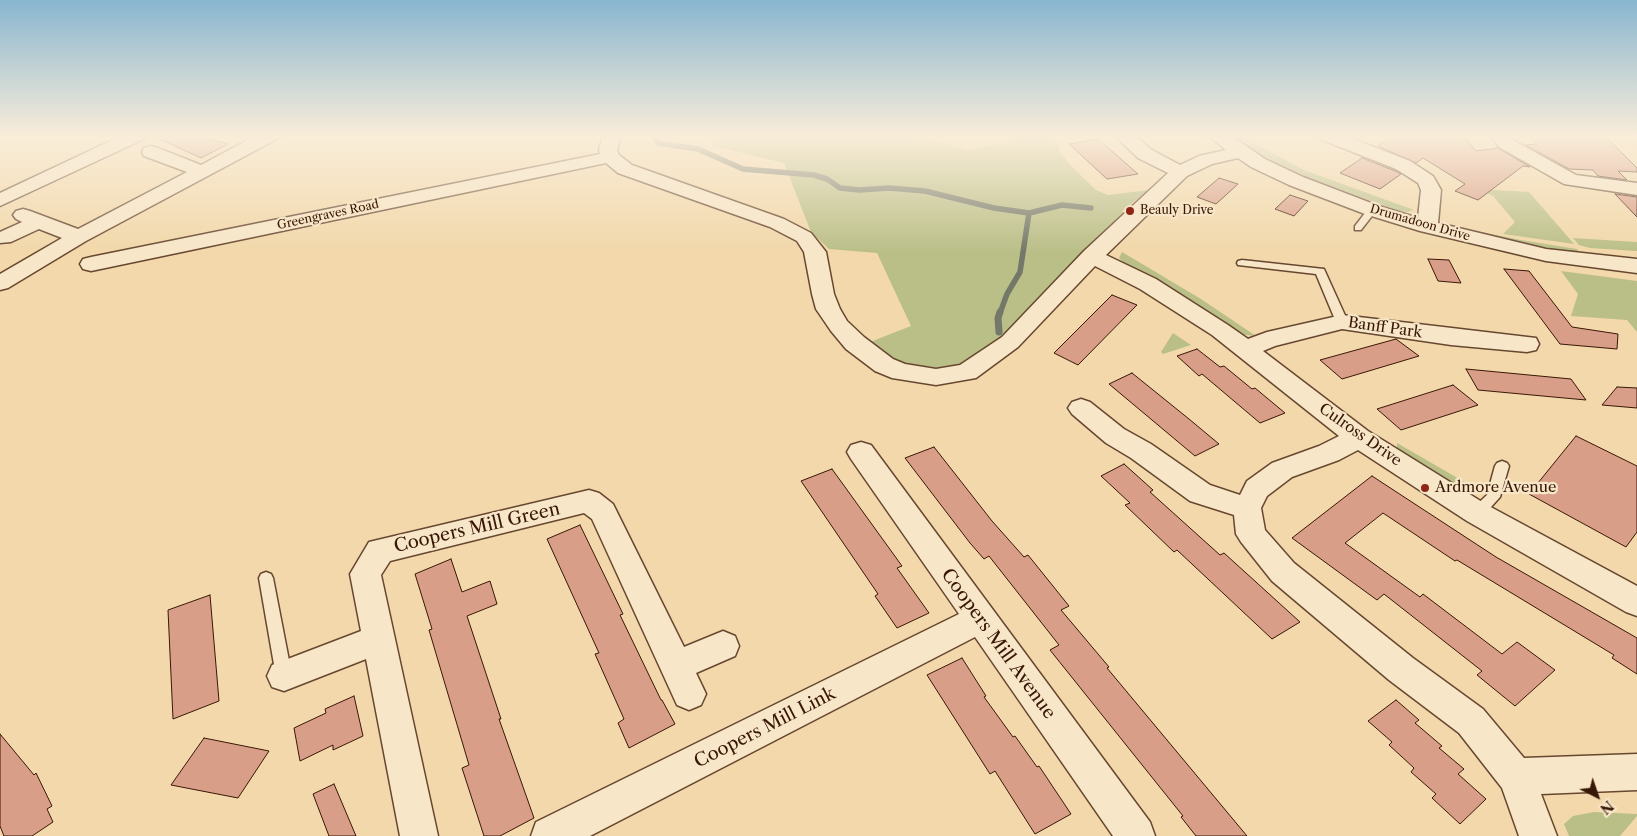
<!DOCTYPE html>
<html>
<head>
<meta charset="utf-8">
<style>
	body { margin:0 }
	#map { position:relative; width:1637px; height:836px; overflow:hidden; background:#f2d8aa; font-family:"Libre Caslon Text",serif }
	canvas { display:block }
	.north { position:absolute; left:1572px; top:771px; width:50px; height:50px; -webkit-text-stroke:4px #f7e6c8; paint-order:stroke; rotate:139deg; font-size:14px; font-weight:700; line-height:20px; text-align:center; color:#391707 }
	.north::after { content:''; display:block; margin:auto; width:18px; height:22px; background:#391707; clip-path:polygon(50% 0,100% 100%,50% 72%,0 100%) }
</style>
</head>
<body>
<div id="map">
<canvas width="1637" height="836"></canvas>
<div class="north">N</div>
</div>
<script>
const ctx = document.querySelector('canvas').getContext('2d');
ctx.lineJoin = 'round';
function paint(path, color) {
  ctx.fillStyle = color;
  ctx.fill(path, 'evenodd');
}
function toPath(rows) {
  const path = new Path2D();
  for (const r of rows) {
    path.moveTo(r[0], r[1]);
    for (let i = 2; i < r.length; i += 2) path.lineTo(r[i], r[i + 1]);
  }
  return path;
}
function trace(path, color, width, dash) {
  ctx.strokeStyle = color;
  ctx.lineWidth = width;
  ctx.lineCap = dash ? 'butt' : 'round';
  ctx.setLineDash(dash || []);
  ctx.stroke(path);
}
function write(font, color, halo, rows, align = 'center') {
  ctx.font = font + ' "Libre Caslon Text",serif';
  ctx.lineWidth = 4.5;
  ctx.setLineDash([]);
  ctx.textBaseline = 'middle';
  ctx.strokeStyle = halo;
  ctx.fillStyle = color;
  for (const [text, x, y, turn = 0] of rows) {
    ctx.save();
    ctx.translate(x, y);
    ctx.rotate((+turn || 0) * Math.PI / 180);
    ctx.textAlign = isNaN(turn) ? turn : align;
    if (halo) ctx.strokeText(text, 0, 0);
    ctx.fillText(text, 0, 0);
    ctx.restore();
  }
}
paint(toPath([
	[711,135,912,135,969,150,1014,141,1003,135,1051,135,1057,141,1060,152,1072,167,1096,190,1108,195,1149,190,1122,211,1125,214,995,345,952,370,929,371,896,362,865,344,911,326,877,253,829,249,811,232,784,163,713,146],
	[1227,135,1239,135,1304,170,1414,210,1407,212,1396,210,1299,174,1272,162],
	[1478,189,1529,192,1574,244,1503,234,1515,222,1493,196],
	[1457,227,1521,240,1577,249,1581,254,1549,250,1466,233],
	[1573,238,1637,242,1637,251,1590,248,1579,245],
	[1122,252,1201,299,1256,336,1238,334,1126,265,1119,258],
	[1561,271,1637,281,1637,332,1627,320,1571,316,1578,294],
	[1173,333,1191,345,1163,354,1161,352],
	[1397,443,1480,491,1468,493,1397,452],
	[1594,812,1637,814,1637,816,1620,836,1569,836,1564,824,1573,816]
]), '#babf88');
trace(toPath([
	[653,135,658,143,698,149,743,169,814,175,827,179,840,188,859,190,889,188,925,191,994,208,1029,213,1062,205,1091,208],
	[1000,313,1007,294,1020,272,1029,213]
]), '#747869', 5.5);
trace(toPath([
	[999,332,998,318,1000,312]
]), '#747869', 7);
const building = toPath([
	[151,135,196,135,228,144,201,158,151,135],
	[1393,135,1463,135,1476,151,1498,148,1530,167,1523,166,1478,200,1455,191,1465,184,1423,158,1416,163,1378,146,1393,135],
	[1530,135,1606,137,1637,168,1637,172,1618,171,1627,180,1598,176,1593,170,1569,169,1526,145,1537,144,1530,135],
	[1098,139,1138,174,1107,179,1069,144,1098,139],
	[1362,158,1395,171,1401,174,1380,189,1340,173,1362,158],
	[1219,178,1238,184,1216,204,1197,197,1219,178],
	[1615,194,1637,197,1637,217,1615,194],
	[1290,195,1308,201,1294,216,1275,209,1290,195],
	[1428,259,1449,260,1461,283,1438,281,1428,259],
	[1504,269,1529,271,1572,327,1618,334,1617,349,1560,344,1504,269],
	[1112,295,1137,305,1078,365,1054,353,1112,295],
	[1396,339,1419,356,1342,379,1320,360,1396,339],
	[1197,349,1220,367,1224,366,1252,389,1255,388,1285,413,1260,423,1202,374,1199,376,1177,356,1197,349],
	[1466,369,1571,379,1586,400,1478,390,1466,369],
	[1132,373,1189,419,1219,444,1195,456,1109,384,1132,373],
	[1453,385,1478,405,1401,430,1377,409,1453,385],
	[1617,387,1637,388,1637,408,1602,405,1617,387],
	[1576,436,1637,466,1637,532,1626,547,1529,494,1576,436],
	[934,447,992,521,1024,557,1028,555,1069,606,1061,610,1109,667,1107,668,1247,836,1196,836,1181,817,1183,816,1050,650,1059,645,989,556,984,559,970,543,905,458,934,447],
	[1124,464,1153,490,1150,492,1220,555,1224,553,1300,622,1272,639,1177,550,1174,552,1125,505,1130,503,1101,476,1124,464],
	[832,469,902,566,897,568,929,613,897,628,875,596,878,594,801,481,832,469],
	[1372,476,1496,557,1637,638,1637,674,1612,658,1614,655,1457,560,1455,561,1383,513,1345,543,1420,597,1423,594,1502,654,1517,642,1555,670,1515,706,1477,675,1482,671,1384,594,1377,600,1292,538,1372,476],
	[580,525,623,614,620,615,661,700,662,700,675,724,629,748,618,723,624,719,595,654,599,653,547,539,580,525],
	[451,559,462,592,490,581,497,604,467,616,501,719,499,719,534,818,500,836,484,836,462,768,469,765,429,630,432,629,415,574,451,559],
	[210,595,219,701,173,719,168,610,210,595],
	[962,658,986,696,984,697,1013,737,1015,736,1037,767,1039,766,1071,814,1035,834,995,771,990,774,927,675,962,658],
	[354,696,363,736,333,750,333,745,300,761,294,728,326,713,325,709,354,696],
	[1396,700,1419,720,1415,723,1442,746,1439,748,1464,769,1458,774,1486,799,1460,824,1432,798,1436,794,1411,772,1414,768,1389,745,1392,742,1368,721,1396,700],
	[0,734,34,775,36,773,52,806,47,809,53,822,32,836,4,836,0,826,0,734],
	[204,738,269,751,238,798,171,785,204,738],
	[334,784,356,836,329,836,313,794,334,784]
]);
paint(building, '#d99e87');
trace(building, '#391707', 1);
const service = toPath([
	[1372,207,1375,208,1375,212,1361,230,1355,230,1355,226,1369,208,1372,207],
	[1242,260,1324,269,1348,322,1342,326,1336,322,1316,274,1238,265,1237,263,1238,261,1242,260],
	[1502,461,1507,463,1509,466,1500,497,1482,517,1477,518,1472,517,1470,513,1472,509,1487,495,1495,466,1497,463,1502,461],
	[266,572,271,574,273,578,292,676,290,681,284,683,278,681,276,676,259,578,261,574,266,572]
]);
const minor = toPath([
	[123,135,147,135,144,139,0,206,0,193,123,135],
	[257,135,280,135,277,139,86,241,8,288,0,290,0,274,62,238,39,229,11,242,0,243,0,232,22,222,16,219,13,215,16,211,23,209,30,211,78,229,187,172,144,156,142,152,144,148,151,146,158,148,201,165,257,135],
	[603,135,621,135,617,150,619,155,632,165,784,219,811,233,826,252,834,294,840,309,847,321,864,337,893,359,905,364,936,369,960,365,1002,337,1084,251,1168,173,1138,158,1114,135,1134,135,1152,150,1180,165,1199,156,1226,150,1208,135,1230,135,1265,159,1303,177,1379,206,1418,218,1421,190,1418,183,1396,169,1320,139,1317,135,1343,135,1410,161,1433,176,1441,190,1438,223,1546,249,1637,259,1637,273,1546,261,1420,231,1365,214,1289,185,1251,167,1238,158,1212,164,1187,176,1106,255,1156,279,1228,325,1248,339,1267,332,1342,315,1536,338,1539,344,1536,350,1527,352,1451,345,1342,329,1275,346,1263,351,1368,431,1487,505,1637,586,1637,616,1626,612,1467,521,1358,450,1339,460,1292,477,1267,496,1261,508,1265,530,1294,563,1413,658,1483,709,1524,758,1637,754,1637,790,1541,794,1557,836,1519,836,1502,788,1459,733,1389,680,1272,581,1241,542,1236,534,1234,515,1190,501,1131,458,1106,443,1072,414,1068,408,1072,402,1081,399,1090,402,1124,429,1151,444,1210,485,1240,495,1247,481,1272,463,1319,446,1339,436,1212,335,1140,289,1095,266,1018,347,976,378,936,385,892,378,875,371,846,349,831,331,816,309,812,294,804,252,797,241,770,227,618,173,606,163,91,271,83,269,80,264,83,259,91,257,600,154,599,150,603,135],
	[1490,135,1509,135,1511,139,1576,175,1637,183,1637,195,1564,184,1499,147,1490,135],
	[861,442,871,445,1150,822,1155,836,1113,836,975,637,590,836,531,836,536,822,959,614,851,459,847,452,851,445,861,442],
	[589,490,599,493,613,504,684,647,723,631,735,636,739,646,735,656,696,673,706,694,701,705,689,710,677,705,592,519,584,513,390,561,381,575,438,836,400,836,366,659,284,691,272,687,267,676,272,665,361,631,350,574,369,542,589,490]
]);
trace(service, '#674730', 3);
trace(minor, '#674730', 3);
paint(service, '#f7e6c8');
paint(minor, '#f7e6c8');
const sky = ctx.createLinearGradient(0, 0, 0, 252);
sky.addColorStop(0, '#89b6d0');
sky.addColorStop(0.54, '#f9edd9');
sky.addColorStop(1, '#f9edd900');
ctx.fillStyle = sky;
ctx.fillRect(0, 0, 1637, 252);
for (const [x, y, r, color] of [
	[1130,211,5,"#8f2418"],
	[1425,488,5,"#8f2418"]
]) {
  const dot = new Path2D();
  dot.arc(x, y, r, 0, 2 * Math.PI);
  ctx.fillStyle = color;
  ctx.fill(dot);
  trace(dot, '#f7e6c8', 2);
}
write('12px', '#391707', '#f7e6c8', [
	["Beauly Drive",1140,211]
], 'left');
write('12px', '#391707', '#f7e6c8', [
	["Greengraves Road",328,215,-12],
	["Drumadoon Drive",1420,223,16]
]);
write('15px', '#391707', '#f7e6c8', [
	["Banff Park",1385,328,8],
	["Culross Drive",1360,435,35]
]);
write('15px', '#391707', '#f7e6c8', [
	["Ardmore Avenue",1435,488]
], 'left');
write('18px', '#391707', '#f7e6c8', [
	["Coopers Mill Green",477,528,-13],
	["Coopers Mill Avenue",998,644,54],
	["Coopers Mill Link",765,728,-27]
]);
</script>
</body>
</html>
